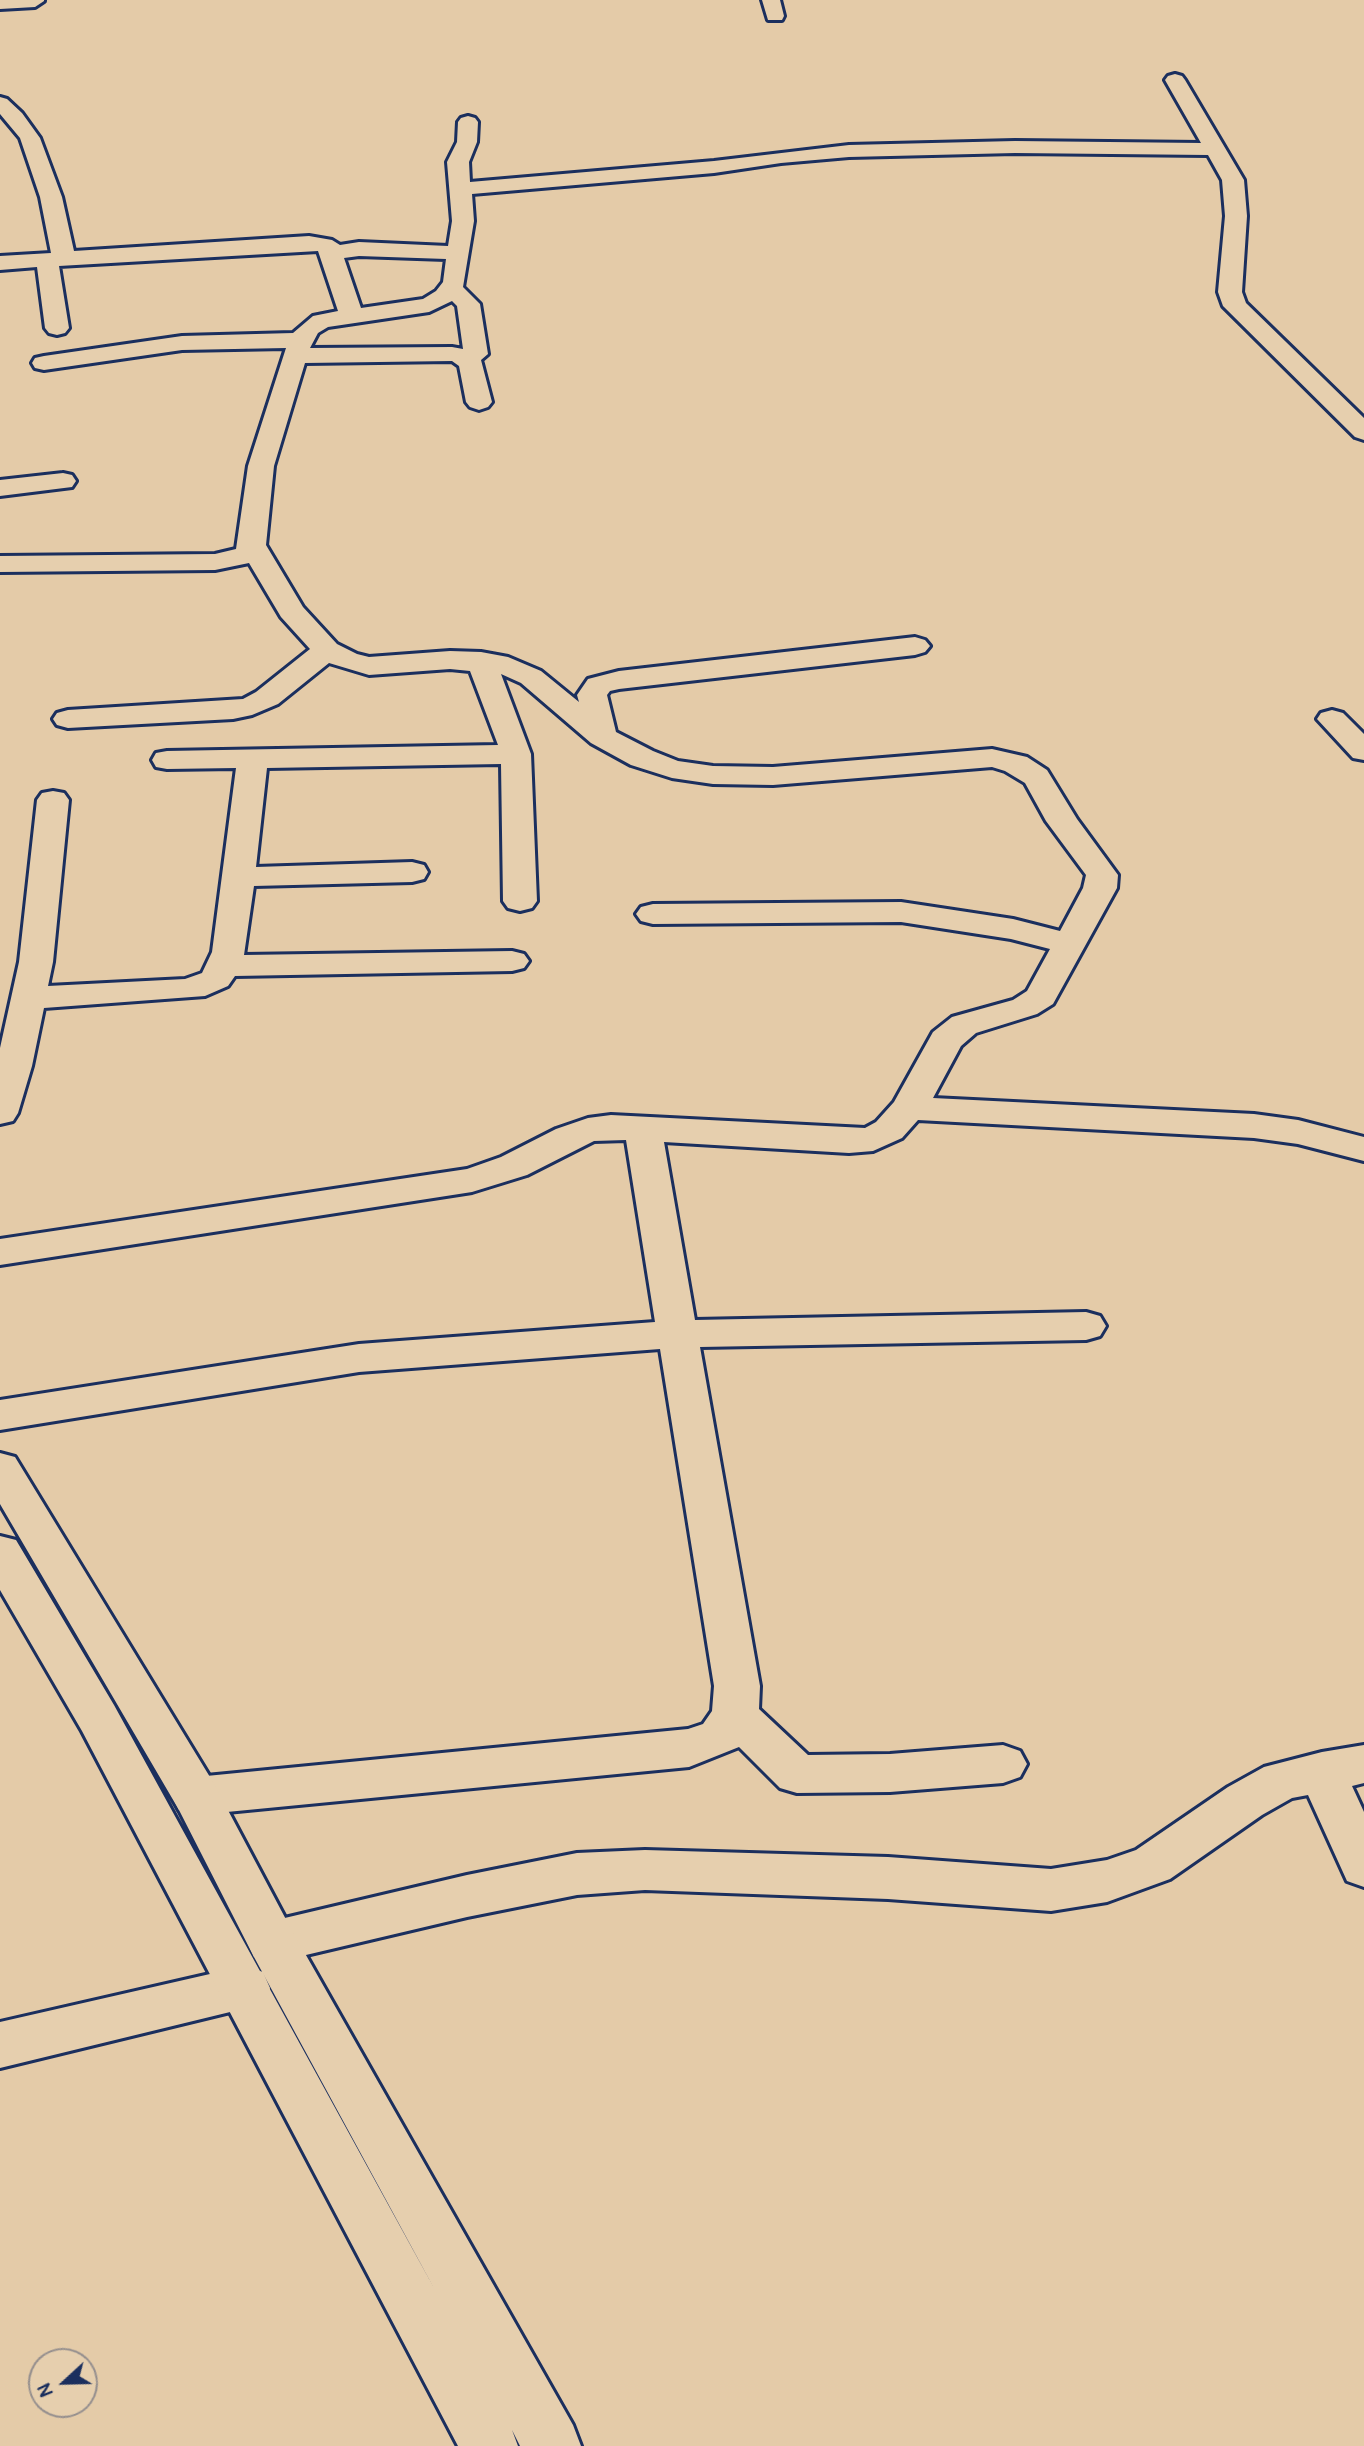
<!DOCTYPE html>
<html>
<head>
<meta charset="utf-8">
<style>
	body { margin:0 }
	#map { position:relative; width:1364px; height:2446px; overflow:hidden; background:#e4cba8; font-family:Pangolin,sans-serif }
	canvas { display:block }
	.north { position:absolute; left:28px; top:2348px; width:70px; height:70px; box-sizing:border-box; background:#e6cfae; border:2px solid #958f8e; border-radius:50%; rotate:248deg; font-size:19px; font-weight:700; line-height:28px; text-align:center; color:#1b2f5e }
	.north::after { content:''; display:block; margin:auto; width:24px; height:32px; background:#1b2f5e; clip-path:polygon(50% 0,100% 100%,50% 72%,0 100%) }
</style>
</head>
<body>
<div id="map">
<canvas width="1364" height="2446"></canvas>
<div class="north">N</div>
</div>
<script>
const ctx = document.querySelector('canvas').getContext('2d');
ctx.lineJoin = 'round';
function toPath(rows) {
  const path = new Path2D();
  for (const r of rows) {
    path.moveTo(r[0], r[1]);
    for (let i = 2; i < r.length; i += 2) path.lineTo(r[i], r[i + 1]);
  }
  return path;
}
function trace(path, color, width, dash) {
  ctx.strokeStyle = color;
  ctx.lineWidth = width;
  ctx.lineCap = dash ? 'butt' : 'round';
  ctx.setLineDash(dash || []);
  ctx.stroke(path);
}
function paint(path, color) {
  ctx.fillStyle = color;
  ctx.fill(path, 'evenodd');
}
const minor = toPath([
	[0,0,44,0,44,1,35,7,0,9,0,0],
	[762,0,780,0,784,16,782,20,768,20,762,0],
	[1175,74,1182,76,1185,80,1244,180,1247,216,1242,292,1246,303,1364,418,1364,440,1355,437,1223,306,1218,292,1225,216,1222,180,1208,155,1015,153,849,157,781,163,714,173,472,194,474,221,463,287,480,304,488,354,481,360,492,402,488,407,479,410,470,407,466,402,459,366,452,361,305,363,274,466,266,545,303,607,337,644,357,654,369,657,450,651,481,652,508,657,541,671,579,702,577,695,588,679,619,671,915,637,925,640,930,646,925,652,915,655,619,689,610,691,607,695,616,732,653,751,678,761,713,766,773,767,992,749,1027,757,1047,770,1077,819,1118,875,1117,888,1053,1004,1037,1014,976,1033,961,1046,933,1098,1254,1114,1298,1120,1364,1137,1364,1161,1298,1144,1254,1138,918,1120,902,1138,873,1151,849,1153,664,1142,695,1320,1086,1312,1100,1316,1106,1326,1100,1336,1086,1340,700,1347,760,1686,759,1709,808,1755,890,1754,1003,1745,1020,1751,1027,1764,1020,1777,1003,1783,890,1792,797,1793,780,1788,739,1747,689,1767,196,1815,179,1810,172,1796,179,1782,196,1777,688,1729,703,1724,712,1711,714,1686,660,1349,359,1372,0,1430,0,1400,359,1344,655,1322,626,1140,594,1141,527,1175,472,1192,0,1265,0,1239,467,1169,501,1157,556,1129,588,1118,611,1115,865,1128,876,1122,894,1102,933,1032,952,1017,1013,1000,1027,991,1050,949,1011,939,901,922,653,924,641,921,636,914,641,907,653,904,901,902,1013,919,1060,931,1083,888,1086,875,1046,821,1025,783,1005,771,992,767,773,785,713,784,672,778,631,765,591,743,521,683,501,674,531,754,537,901,532,908,520,911,508,908,503,901,501,764,267,768,256,867,412,862,424,865,428,872,424,879,412,882,254,886,244,955,512,951,524,954,529,961,524,968,512,971,235,976,228,986,205,996,44,1008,32,1066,18,1113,13,1121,0,1124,0,1048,19,962,37,800,42,793,53,791,64,793,69,800,53,962,48,986,185,979,202,973,212,952,236,768,167,769,156,767,152,760,156,753,167,751,498,745,470,671,450,669,369,675,329,663,278,704,252,715,233,719,68,728,57,725,53,719,57,713,68,710,243,699,256,692,310,649,281,617,249,563,215,570,0,572,0,556,215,554,236,549,248,466,286,348,182,350,44,370,35,368,32,363,35,358,44,356,182,336,293,333,313,316,338,311,318,251,59,266,69,328,65,333,57,335,49,333,45,328,37,267,0,270,0,256,51,253,40,197,20,138,0,114,0,97,7,99,22,113,40,138,62,197,74,251,309,236,332,240,340,245,359,242,448,246,452,221,447,162,457,142,458,122,461,118,468,116,475,118,478,122,477,142,469,162,470,182,714,161,849,145,1015,141,1201,143,1165,80,1168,76,1175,74],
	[359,256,446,259,443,282,436,291,423,299,361,308,344,258,359,256],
	[452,301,457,306,463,349,452,347,310,348,318,333,328,327,429,312,452,301],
	[63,473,72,475,76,481,72,487,0,496,0,480,63,473],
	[1332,710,1343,713,1364,734,1364,760,1353,758,1317,719,1321,713,1332,710],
	[1364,1745,1364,1783,1352,1786,1364,1812,1364,1887,1347,1881,1308,1795,1292,1798,1262,1815,1170,1879,1107,1902,1051,1911,888,1899,645,1890,577,1895,467,1917,272,1963,254,1957,247,1942,254,1927,272,1921,467,1875,577,1853,645,1850,888,1857,1051,1869,1107,1860,1136,1850,1228,1787,1264,1767,1322,1752,1364,1745],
	[245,1966,263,1972,270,1988,263,2004,0,2068,0,2022,245,1966]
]);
const tertiary = toPath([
	[0,1453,15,1457,213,1782,290,1927,573,2425,581,2446,520,2446,512,2430,518,2446,458,2446,82,1731,0,1590,0,1536,16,1540,114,1705,435,2290,254,1957,179,1810,0,1504,0,1453]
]);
trace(minor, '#1b2f5e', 6);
trace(tertiary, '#1b2f5e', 6);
paint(minor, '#e6cfae');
paint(tertiary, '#e6cfae');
</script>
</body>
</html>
